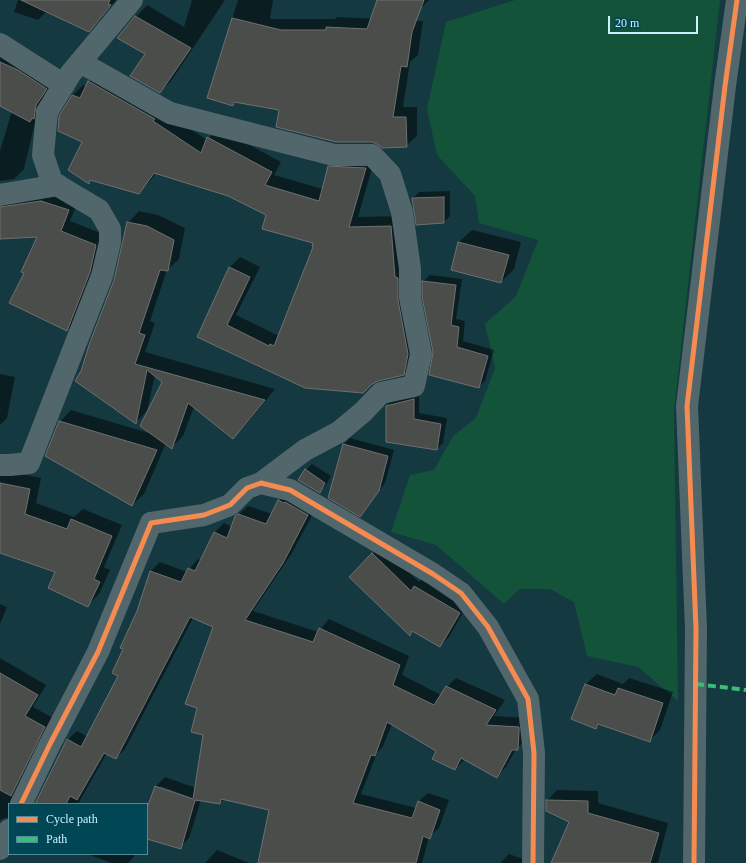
<!DOCTYPE html>
<html>
<head>
<meta charset="utf-8">
<style>
	body { margin:0 }
	#map { position:relative; width:746px; height:863px; overflow:hidden; background:#143941; font-family:Georgia,serif }
	canvas { display:block }
	.legend { position:absolute; left:8px; top:803px; width:140px; height:52px; box-sizing:border-box; background:#004655; border:1px solid #518a98; margin:0; padding:5px 7px; list-style:none; font-size:12px; color:#caf1fd }
	.legend li { display:flex; align-items:center; gap:8px; height:20px }
	.legend b { width:20px; border:1px solid #518a98 }
	.scale { position:absolute; left:608px; top:16px; width:90px; height:18px; box-sizing:border-box; border:2px solid #caf1fd; border-top:0; padding-left:5px; font-size:12px; line-height:14px; white-space:nowrap; color:#caf1fd; -webkit-text-stroke:3px #004655; paint-order:stroke }
</style>
</head>
<body>
<div id="map">
<canvas width="746" height="863"></canvas>
<ul class="legend">
<li><b style="height:5px;background:#f68b52"></b>Cycle path</li>
<li><b style="height:5px;background:#3abd76"></b>Path</li>
</ul>
<div class="scale">20 m</div>
</div>
<script>
const ctx = document.querySelector('canvas').getContext('2d');
ctx.lineJoin = 'round';
function paint(path, color) {
  ctx.fillStyle = color;
  ctx.fill(path, 'evenodd');
}
function toPath(rows) {
  const path = new Path2D();
  for (const r of rows) {
    path.moveTo(r[0], r[1]);
    for (let i = 2; i < r.length; i += 2) path.lineTo(r[i], r[i + 1]);
  }
  return path;
}
function trace(path, color, width, dash) {
  ctx.strokeStyle = color;
  ctx.lineWidth = width;
  ctx.lineCap = dash ? 'butt' : 'round';
  ctx.setLineDash(dash || []);
  ctx.stroke(path);
}
paint(toPath([
	[515,0,720,0,674,411,678,701,638,667,587,656,574,602,550,589,520,589,504,604,436,545,391,532,410,475,434,470,453,436,476,418,495,368,485,324,516,296,538,240,479,223,475,196,437,155,427,109,446,22]
]), '#125339');
paint(toPath([
	[18,0,91,0,47,11,38,20,14,12],
	[103,0,116,0,95,24],
	[192,0,225,0,171,81,160,92,147,54,118,37,147,5,184,27],
	[238,0,273,0,270,19,335,19,337,17,423,21,418,55,410,62,403,107,417,107,417,136,406,146,378,143,280,109,236,101,233,105,208,97],
	[385,0,429,0,420,9],
	[0,48,56,79,37,114,24,169,14,179,0,181,0,151,12,111,0,105],
	[99,72,162,110,207,140,218,128,281,162,274,175,323,189,329,167,339,157,375,158,358,217,401,216,413,364,403,375,312,388,310,389,198,336,230,267,240,257,260,267,236,315,279,336,314,246,314,243,267,214,229,195,156,173,149,182,139,193,92,179,89,183,83,142,60,116,73,95,83,85,87,87,89,82],
	[51,191,78,201,70,221,106,235,77,320,67,330,25,272,38,236,0,238,0,193],
	[450,191,450,216,444,222,417,224,413,198,419,192],
	[139,211,158,215,185,228,179,259,167,270,150,321,155,323,145,352,275,389,244,427,232,438,194,407,183,436,172,447,166,443,144,494,132,505,60,422,71,410,152,434,163,382,155,375,147,411,136,422,82,372,115,279,128,223],
	[472,230,521,242,514,269,501,282,452,269,459,242],
	[430,275,462,279,456,319,465,321,463,341,494,350,485,381,478,387,434,352,424,281],
	[0,374,15,377,7,418,0,425],
	[419,393,419,413,447,418,443,443,437,449,387,406,395,398],
	[350,438,394,450,385,483,366,509,360,515,344,444],
	[312,464,331,476,326,485,320,492,306,470],
	[0,470,41,478,36,503,74,517,83,509,122,525,104,567,110,570,99,594,88,605,56,572,0,552],
	[288,491,317,506,292,553,253,611,318,632,329,619,409,656,402,675,441,695,447,687,456,678,505,700,494,716,527,718,526,740,516,749,506,767,497,776,465,759,455,769,438,750,392,724,383,746,377,753,361,794,416,808,418,802,428,793,449,800,439,828,429,837,422,863,259,863,270,809,224,799,220,803,201,800,189,838,180,847,147,838,147,811,156,786,165,777,196,788,204,735,198,707,214,627,193,618,125,749,116,758,107,753,78,804,36,804,67,740,77,731,88,737,120,675,124,648,138,611,150,572,160,562,187,572,189,569,198,559,200,560,215,532,224,523,232,527,236,517,248,506,272,514,279,501],
	[160,786,198,800,197,802,160,788],
	[381,545,419,582,423,578,468,604,449,637,440,646,413,631,410,634,350,577],
	[0,604,7,607,0,624],
	[0,658,46,685,33,707,53,718,22,804,9,804,9,817,2,819,0,821],
	[597,674,623,684,629,678,673,692,660,730,649,741,600,724,596,728,586,684],
	[557,790,598,791,598,803,668,823,658,862,656,863,553,863,570,821,547,801],
	[217,850,249,863,205,863],
	[87,854,135,854,133,858,128,863,112,863],
	[509,854,531,862,531,863,500,863]
]), '#0007');
const building = toPath([
	[21,0,110,0,108,4,111,5,89,32,21,0],
	[377,0,424,0,412,32,407,67,401,66,393,117,406,117,407,147,382,148,377,144,372,142,336,142,276,127,279,110,234,102,233,106,207,98,232,18,281,30,326,30,326,27,367,29,377,0],
	[135,16,191,48,160,93,130,76,145,54,117,38,135,16],
	[0,62,18,70,47,89,36,105,34,119,32,118,30,122,0,106,0,62],
	[88,81,155,119,153,121,201,153,207,137,272,172,265,185,319,201,328,166,366,168,349,227,391,226,395,277,398,278,398,300,408,354,404,375,378,381,372,384,363,393,305,388,197,337,229,267,250,277,227,325,269,346,270,344,274,346,313,247,312,246,313,243,262,229,266,215,228,196,154,173,139,194,90,180,89,184,68,170,82,142,58,131,59,116,72,95,80,98,88,81],
	[444,197,444,223,416,225,412,198,444,197],
	[41,201,69,210,61,231,96,245,90,272,67,331,9,303,24,273,21,272,37,237,0,239,0,207,41,201],
	[127,222,147,226,174,240,168,271,160,270,139,333,145,335,135,364,265,400,233,439,188,403,172,449,140,426,162,382,147,370,136,424,75,381,81,371,90,342,114,280,127,222],
	[458,242,509,255,501,283,451,270,458,242],
	[422,281,456,285,451,325,459,327,457,347,488,356,479,388,429,375,433,352,422,297,422,281],
	[414,399,414,419,441,424,437,450,386,442,386,406,414,399],
	[59,421,157,450,132,506,45,456,59,421],
	[343,444,388,456,379,491,360,517,328,498,343,444],
	[305,469,325,483,320,493,298,480,305,469],
	[0,483,30,489,25,514,67,529,71,519,112,536,94,579,100,582,88,607,48,588,55,572,0,553,0,483],
	[278,500,284,503,285,502,308,515,283,563,245,620,313,642,319,628,400,665,393,685,434,705,446,686,496,710,486,725,519,727,519,731,518,750,512,750,497,778,461,758,455,770,432,759,436,751,387,722,375,756,371,755,353,803,412,818,418,801,440,810,430,839,423,836,416,863,258,863,269,810,221,799,220,804,195,800,181,849,147,839,147,808,155,786,193,799,203,735,191,732,197,708,185,704,213,627,190,617,116,759,104,753,77,800,70,796,66,804,35,804,67,739,81,747,118,676,112,673,123,649,120,648,137,611,150,571,181,582,188,568,195,571,214,532,227,538,235,516,238,514,266,524,278,500],
	[372,553,411,591,414,586,460,613,440,647,412,631,410,636,349,577,372,553],
	[0,673,38,695,25,716,45,727,11,796,0,790,0,673],
	[585,684,615,695,618,688,663,703,650,742,598,724,596,729,571,719,585,684],
	[546,800,588,801,588,813,659,833,650,863,551,863,569,822,546,811,546,800]
]);
paint(building, '#4b4d4b');
trace(building, '#6f706f', 1);
trace(toPath([
	[0,44,64,85],
	[80,62,170,113,334,155,372,155,390,174,402,212,410,269,410,298,421,354,414,386,381,393,363,412,339,432,305,450,261,483],
	[0,195,58,185],
	[0,465,10,465,29,463,102,276,110,242,110,229,99,210,52,182,43,155,47,112,71,73,132,0],
	[21,804,50,744,98,652,151,523,204,515,230,505,247,488,261,483,290,490,433,574,461,593,488,627,528,699,534,753,533,863],
	[0,849,9,830],
	[694,863,696,629,687,406,725,86,737,0]
]), '#52676c', 22);
trace(toPath([
	[696,684,746,690]
]), '#3abd76', 4, [8, 4]);
trace(toPath([
	[21,804,50,744,98,652,151,523,204,515,230,505,247,488,261,483,290,490,433,574,461,593,488,627,528,699,534,753,533,863],
	[694,863,696,629,687,406,725,86,737,0]
]), '#f68b52', 5);
</script>
</body>
</html>
